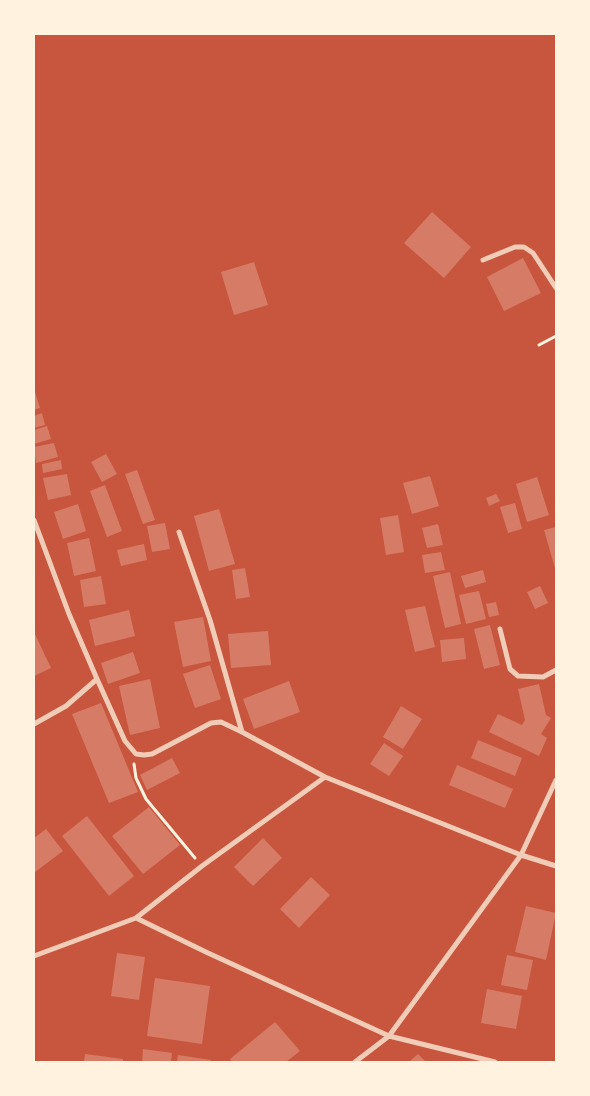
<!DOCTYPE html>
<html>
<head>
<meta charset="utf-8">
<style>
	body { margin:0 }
	#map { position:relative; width:590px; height:1096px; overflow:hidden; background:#c8553d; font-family:"Titillium Web",sans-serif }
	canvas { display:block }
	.frame { position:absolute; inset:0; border:35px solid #fff3e0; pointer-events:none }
</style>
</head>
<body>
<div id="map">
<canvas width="590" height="1096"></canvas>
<div class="frame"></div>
</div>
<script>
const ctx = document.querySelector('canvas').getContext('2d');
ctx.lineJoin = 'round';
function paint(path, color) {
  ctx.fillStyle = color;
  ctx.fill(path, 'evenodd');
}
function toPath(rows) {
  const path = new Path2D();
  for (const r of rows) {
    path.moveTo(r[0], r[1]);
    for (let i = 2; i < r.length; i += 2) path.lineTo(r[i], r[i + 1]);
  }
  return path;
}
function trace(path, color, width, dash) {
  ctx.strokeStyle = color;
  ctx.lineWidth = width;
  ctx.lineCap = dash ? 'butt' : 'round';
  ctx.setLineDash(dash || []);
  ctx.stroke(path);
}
paint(toPath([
	[432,212,471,247,444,278,404,243],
	[523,258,541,293,504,311,487,277],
	[254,262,268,305,234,315,221,272],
	[34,389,40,408,34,410],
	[42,413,45,425,34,428,34,416],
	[47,426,51,439,34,444,34,430],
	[54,443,58,457,36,463,34,447],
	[106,454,117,474,102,482,91,462],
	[61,460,62,469,43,473,42,464],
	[137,470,155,520,143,524,125,474],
	[67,474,71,495,48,500,43,478],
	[430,476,439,506,412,514,403,483],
	[537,477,549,515,527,522,516,484],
	[105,485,122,531,107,537,90,491],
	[496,494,500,501,489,506,486,498],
	[515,503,522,529,508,533,500,507],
	[78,504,86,531,63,539,54,512],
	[219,509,235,564,209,571,194,516],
	[398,515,404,552,386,555,380,518],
	[165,523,170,549,152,552,147,526],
	[438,524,443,545,427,548,422,528],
	[556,527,556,572,544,530],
	[89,538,96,571,74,576,67,543],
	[144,544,147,560,121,566,117,550],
	[441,552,445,570,425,573,422,555],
	[245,568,250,597,236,599,232,570],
	[483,570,486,582,465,588,461,576],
	[450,572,461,624,445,628,433,576],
	[101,576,106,604,84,607,80,580],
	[540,586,548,603,535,609,527,592],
	[479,591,486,619,466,624,459,595],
	[496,602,499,615,489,617,486,604],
	[425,606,435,647,415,652,405,610],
	[129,610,135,636,95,646,89,620],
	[203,617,211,661,183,667,174,622],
	[490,625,500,665,484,669,474,629],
	[268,631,271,665,231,668,228,634],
	[34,632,51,668,34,676],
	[464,638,466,659,442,662,440,640],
	[133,652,140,673,108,684,101,663],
	[210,665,221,699,195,708,183,674],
	[150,679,160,728,130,735,119,686],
	[289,681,300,712,254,729,243,699],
	[539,684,546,715,551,718,541,734,547,738,539,756,489,732,498,714,522,725,525,720,518,689],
	[101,703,138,792,109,803,72,714],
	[401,706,422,719,403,749,383,737],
	[478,740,522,758,515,776,471,758],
	[384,743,403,756,389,776,370,764],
	[172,758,180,773,147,790,140,775],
	[457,765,513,789,505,808,449,785],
	[149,807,180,845,143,874,112,836],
	[87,816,134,876,109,896,62,836],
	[46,829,63,851,35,872,34,870,34,838],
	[263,838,282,858,253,886,234,867],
	[311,877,330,895,299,928,280,909],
	[526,906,556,913,546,960,515,952],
	[117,953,145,957,139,1000,111,996],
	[507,955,533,960,527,990,501,985],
	[155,978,210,986,202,1044,147,1036],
	[487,989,522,996,516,1029,481,1023],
	[275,1022,300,1051,286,1062,232,1062,230,1059],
	[143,1049,172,1053,171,1062,142,1062],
	[85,1054,123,1059,123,1062,84,1062],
	[418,1054,426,1062,409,1062],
	[178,1055,211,1060,210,1062,177,1062]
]), '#d67c66');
trace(toPath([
	[539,345,556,336],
	[134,764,136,778,146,799,195,858]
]), '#fff3e0', 3);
trace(toPath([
	[483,260,515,247,524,247,533,253,556,288],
	[34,520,69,614,97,679,125,741,136,754,144,755,152,754,211,723,221,722,242,732,325,777],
	[179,532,210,620,242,732],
	[500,629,510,669,518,676,543,677,556,670],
	[34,724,66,706,97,679],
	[136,918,208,953,389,1036,495,1062],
	[34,956,136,918,202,866,325,777,521,855,556,866],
	[355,1062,389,1036,521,855,556,780]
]), '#f1ccb7', 5);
</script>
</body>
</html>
